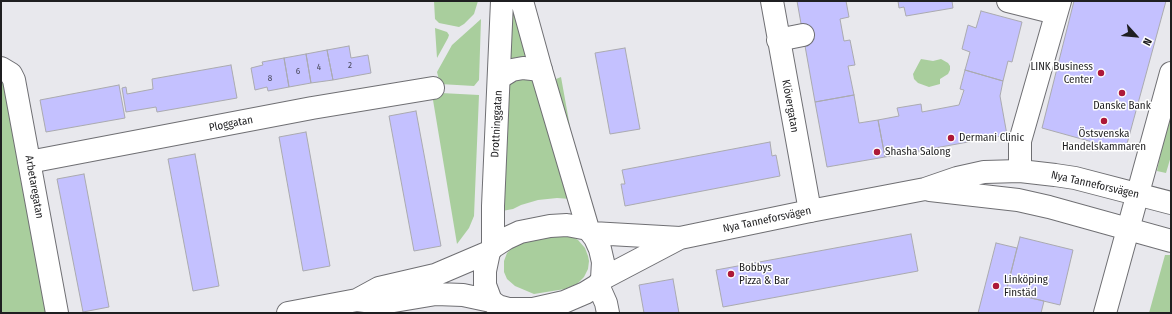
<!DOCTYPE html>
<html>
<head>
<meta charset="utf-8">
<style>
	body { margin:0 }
	#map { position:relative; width:1172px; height:314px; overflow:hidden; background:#e8e8ed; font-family:"Fira Sans Condensed",sans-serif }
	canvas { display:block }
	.frame { position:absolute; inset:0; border:2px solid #1f1f21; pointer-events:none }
	.north { position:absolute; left:1116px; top:16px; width:40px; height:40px; -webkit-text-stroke:3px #fff; paint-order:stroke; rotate:117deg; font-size:11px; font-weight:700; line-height:16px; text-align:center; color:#1f1f21 }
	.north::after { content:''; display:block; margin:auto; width:14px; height:18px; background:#1f1f21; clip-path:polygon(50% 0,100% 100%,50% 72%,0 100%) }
</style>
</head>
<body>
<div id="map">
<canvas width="1172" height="314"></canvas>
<div class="frame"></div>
<div class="north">N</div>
</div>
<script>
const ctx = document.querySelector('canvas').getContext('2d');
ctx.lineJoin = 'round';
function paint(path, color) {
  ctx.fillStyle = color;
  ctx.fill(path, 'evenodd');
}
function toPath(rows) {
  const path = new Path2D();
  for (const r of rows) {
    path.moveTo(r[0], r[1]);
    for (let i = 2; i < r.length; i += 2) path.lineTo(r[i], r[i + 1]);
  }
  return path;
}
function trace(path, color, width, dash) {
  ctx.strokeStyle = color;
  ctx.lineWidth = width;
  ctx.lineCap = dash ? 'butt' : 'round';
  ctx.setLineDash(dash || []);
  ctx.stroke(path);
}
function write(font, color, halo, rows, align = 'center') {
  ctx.font = font + ' "Fira Sans Condensed",sans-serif';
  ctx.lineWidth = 3;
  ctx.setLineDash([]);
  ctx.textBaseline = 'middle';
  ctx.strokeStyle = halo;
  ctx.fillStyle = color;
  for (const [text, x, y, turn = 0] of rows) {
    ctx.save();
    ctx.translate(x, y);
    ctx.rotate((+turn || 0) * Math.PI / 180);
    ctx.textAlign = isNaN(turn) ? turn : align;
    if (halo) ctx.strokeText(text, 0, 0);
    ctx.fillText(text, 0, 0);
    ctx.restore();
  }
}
paint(toPath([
	[434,1,478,1,474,14,464,24,459,27,439,23,435,19],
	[511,4,516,4,532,58,517,57,509,60],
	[481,19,479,80,474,86,440,84,437,72,452,45],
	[435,28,447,32,449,35,448,38,437,58],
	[921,59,933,61,941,59,948,63,950,66,950,70,948,74,940,79,940,84,929,87,918,83,914,79,913,74],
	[561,77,572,138,567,137,556,79],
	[518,79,533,79,571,199,557,198,538,200,521,205,513,209,502,211,508,88,511,83],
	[1,81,6,81,48,313,1,313],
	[441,93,479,95,474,216,469,228,457,244,432,94],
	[1171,116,1171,156,1166,173,1157,171,1161,151],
	[559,234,571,236,578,240,585,248,588,256,589,261,588,269,584,277,577,284,565,289,534,294,515,286,507,279,504,272,504,261,507,253,515,245,527,240],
	[1165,255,1171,255,1171,313,1149,313]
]), '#a9ce9d');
const building = toPath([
	[797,1,846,1,849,17,840,19,844,41,850,40,855,65,848,66,854,95,815,102,797,1],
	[898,1,952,1,953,8,906,16,904,7,899,8,898,1],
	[1074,1,1166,1,1125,151,1042,128,1074,1],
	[981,11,1022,22,1012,62,1008,61,1003,81,965,70,970,52,962,49,968,25,976,28,981,11],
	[349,46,351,58,368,55,371,73,333,80,327,50,349,46],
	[625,48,640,129,610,134,595,53,625,48],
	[327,50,333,80,311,83,306,54,327,50],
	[306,54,311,83,289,87,284,58,306,54],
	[284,58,289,87,268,91,267,87,255,90,251,68,263,65,262,62,284,58],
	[231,65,237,98,157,112,156,107,126,112,122,88,126,87,127,94,153,89,152,79,231,65],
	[965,70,1003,81,1000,96,1007,135,885,157,878,120,899,116,897,108,921,104,922,112,959,105,964,90,960,89,965,70],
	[119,85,125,118,46,132,40,100,119,85],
	[854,95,859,123,878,120,885,157,827,167,815,102,854,95],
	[416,111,441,246,414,251,389,116,416,111],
	[306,132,330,266,303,271,279,137,306,132],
	[770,142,772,156,776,155,780,176,625,206,621,184,625,184,622,170,770,142],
	[195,154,219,286,193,291,168,159,195,154],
	[84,174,109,307,83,312,57,179,84,174],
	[911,234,918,271,723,307,716,270,911,234],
	[1020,237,1073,250,1060,305,1006,292,1020,237],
	[996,243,1017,248,1006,292,1044,301,1041,313,978,313,996,243],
	[673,279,679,313,644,313,639,285,673,279]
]);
paint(building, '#c4c1ff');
trace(building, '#aaaaaf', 1);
const minor = toPath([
	[772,1,810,211],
	[1008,1,1056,13],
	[778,40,803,35],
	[1,68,11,74,14,80,57,313],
	[499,78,512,70,523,68,541,70],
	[29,162,312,108,433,88],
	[1020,171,1020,141,1060,1],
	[598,285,606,303,608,313],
	[1105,313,1171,73]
]);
const major = toPath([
	[522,1,541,70,588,229],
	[930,190,1018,200,1049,207,1171,241],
	[567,225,588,229,595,238,600,249,603,262,602,279,598,285,585,293,564,302,533,309,509,309,498,306,491,301,485,285,485,271,489,252,493,247,507,238,520,232,550,226,567,225],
	[592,233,680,238,810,211,925,189,957,178,984,172,1020,171,1055,175,1075,178,1171,203],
	[493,247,493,206,502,1],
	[602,279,680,238],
	[357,300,379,288,435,275,489,252],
	[288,313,357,300,382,303,436,294,463,295,491,301]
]);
trace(minor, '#6f6f73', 24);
trace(major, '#6f6f73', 24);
trace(minor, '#fff', 22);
trace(major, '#fff', 22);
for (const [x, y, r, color] of [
	[1101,73,4,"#ad1838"],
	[1122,93,4,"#ad1838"],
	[1104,121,4,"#ad1838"],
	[951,138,4,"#ad1838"],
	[877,152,4,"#ad1838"],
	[731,274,4,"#ad1838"],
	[996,286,4,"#ad1838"]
]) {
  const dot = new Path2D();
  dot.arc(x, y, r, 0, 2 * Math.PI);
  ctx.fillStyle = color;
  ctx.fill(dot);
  trace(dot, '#fff', 1.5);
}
write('9px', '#484858', null, [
	["2",350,65],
	["4",319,67],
	["6",298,71],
	["8",270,78]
]);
write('11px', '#1f1f21', '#fff', [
	["LINK Business",1093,67,"right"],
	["Center",1093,80,"right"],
	["Danske Bank",1122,106,"center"],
	["Östsvenska",1104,134,"center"],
	["Handelskammaren",1104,147,"center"],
	["Dermani Clinic",959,138],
	["Shasha Salong",885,152],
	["Bobbys",739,268],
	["Pizza & Bar",739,281],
	["Linköping",1004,280],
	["Finstäd",1004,293]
], 'left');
write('11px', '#1f1f21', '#fff', [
	["Klövergatan",790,106,80],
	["Ploggatan",231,124,-11],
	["Drottninggatan",497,124,-87],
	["Nya Tanneforsvägen",1095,185,13],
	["Arbetaregatan",34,187,80],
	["Nya Tanneforsvägen",767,220,-12]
]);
</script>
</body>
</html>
